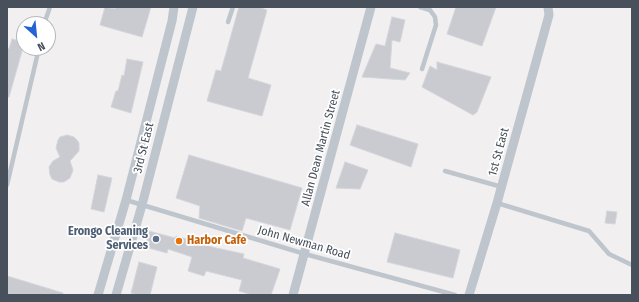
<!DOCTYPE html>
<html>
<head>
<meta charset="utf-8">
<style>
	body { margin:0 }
	#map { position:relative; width:639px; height:302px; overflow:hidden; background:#f1efef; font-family:"Fira Sans Condensed",sans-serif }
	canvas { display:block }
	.frame { position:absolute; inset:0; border:8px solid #48505b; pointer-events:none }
	.north { position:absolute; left:16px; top:16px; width:40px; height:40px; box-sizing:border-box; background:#fff; border:1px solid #b6b9bd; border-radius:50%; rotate:153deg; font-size:11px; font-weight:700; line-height:16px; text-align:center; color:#48505b }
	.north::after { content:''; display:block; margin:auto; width:14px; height:18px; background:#2563d5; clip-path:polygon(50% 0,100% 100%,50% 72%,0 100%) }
</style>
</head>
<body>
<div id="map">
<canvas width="639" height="302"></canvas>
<div class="frame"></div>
<div class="north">N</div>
</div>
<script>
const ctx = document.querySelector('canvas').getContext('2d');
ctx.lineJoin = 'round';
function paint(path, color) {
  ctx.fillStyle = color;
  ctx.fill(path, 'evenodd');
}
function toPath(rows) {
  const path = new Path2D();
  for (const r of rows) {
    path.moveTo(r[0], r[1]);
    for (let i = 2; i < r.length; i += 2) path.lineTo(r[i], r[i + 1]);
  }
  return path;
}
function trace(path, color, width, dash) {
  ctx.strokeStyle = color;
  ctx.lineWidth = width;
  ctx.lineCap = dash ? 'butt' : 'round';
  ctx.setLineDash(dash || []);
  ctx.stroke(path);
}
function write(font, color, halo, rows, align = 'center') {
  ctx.font = font + ' "Fira Sans Condensed",sans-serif';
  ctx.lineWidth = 3.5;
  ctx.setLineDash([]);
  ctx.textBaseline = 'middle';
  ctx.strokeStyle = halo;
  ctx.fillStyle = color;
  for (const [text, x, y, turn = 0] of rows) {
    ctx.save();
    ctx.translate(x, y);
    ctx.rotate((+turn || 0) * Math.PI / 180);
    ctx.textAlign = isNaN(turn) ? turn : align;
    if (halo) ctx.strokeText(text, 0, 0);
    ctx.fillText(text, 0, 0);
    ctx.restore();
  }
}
const building = toPath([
	[105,7,115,9,116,7,151,7,142,37,100,25,105,7],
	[239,7,258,7,267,10,248,78,271,85,262,116,207,101,216,70,221,71,239,7],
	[456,7,496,7,482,46,447,34,456,7],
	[392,17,405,20,400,42,392,40,390,68,410,73,405,80,362,77,376,44,385,46,392,17],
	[12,39,24,42,24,44,9,97,7,97,7,48,9,49,12,39],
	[127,59,143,62,131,113,111,107,116,91,118,91,122,75,124,76,127,59],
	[437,62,491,77,477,112,473,115,422,87,430,66,437,70,437,62],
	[357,125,418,144,411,167,350,145,357,125],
	[67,135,74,137,77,140,79,143,79,151,70,161,73,170,70,178,64,182,59,182,52,179,50,175,49,167,53,161,60,157,56,148,58,140,60,137,67,135],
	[189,155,302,188,290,230,246,218,242,231,199,218,200,206,176,198,189,155],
	[345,162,368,170,360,189,336,188,345,162],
	[98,175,112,178,104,212,91,209,98,175],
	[607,211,617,212,615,224,605,223,607,211],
	[149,231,175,238,176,236,216,248,244,254,243,258,280,269,271,295,252,295,239,291,242,280,206,271,204,276,188,271,192,257,168,249,167,253,145,247,149,231],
	[395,233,460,250,453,278,387,262,395,233],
	[139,262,157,267,150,295,137,295,131,293,139,262],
	[7,276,63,293,63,295,7,295,7,276]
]);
paint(building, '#c9cbd1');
trace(building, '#d3d5da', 1);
trace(toPath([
	[420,7,430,10,435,17,436,25,422,69],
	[228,22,233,7],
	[44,24,50,7],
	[445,171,502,187],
	[7,185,39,48],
	[126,200,305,254,455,295],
	[497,203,589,231,609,254,632,265]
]), '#bec5cd', 4.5);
trace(toPath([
	[98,295,126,200,172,21,174,7],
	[116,295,142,205,193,7],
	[293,295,371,7],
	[469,295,497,203,549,15,548,7]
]), '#bec5cd', 9);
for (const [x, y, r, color] of [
	[156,239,4,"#5c6f8a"],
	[179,241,4,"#e8710a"]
]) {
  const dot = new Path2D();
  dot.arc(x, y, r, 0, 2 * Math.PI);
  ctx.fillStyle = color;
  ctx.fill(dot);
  trace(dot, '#fff', 1.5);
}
write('12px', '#48505b', '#fff', [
	["3rd St East",144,148,-76],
	["Allan Dean Martin Street",321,148,-75],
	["1st St East",499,152,-75],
	["John Newman Road",304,243,16]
]);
write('bold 12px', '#4e5e75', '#fff', [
	["Erongo Cleaning",148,232],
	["Services",148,246]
], 'right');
write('bold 12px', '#c56008', '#fff', [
	["Harbor Cafe",187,241]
], 'left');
</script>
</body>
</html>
